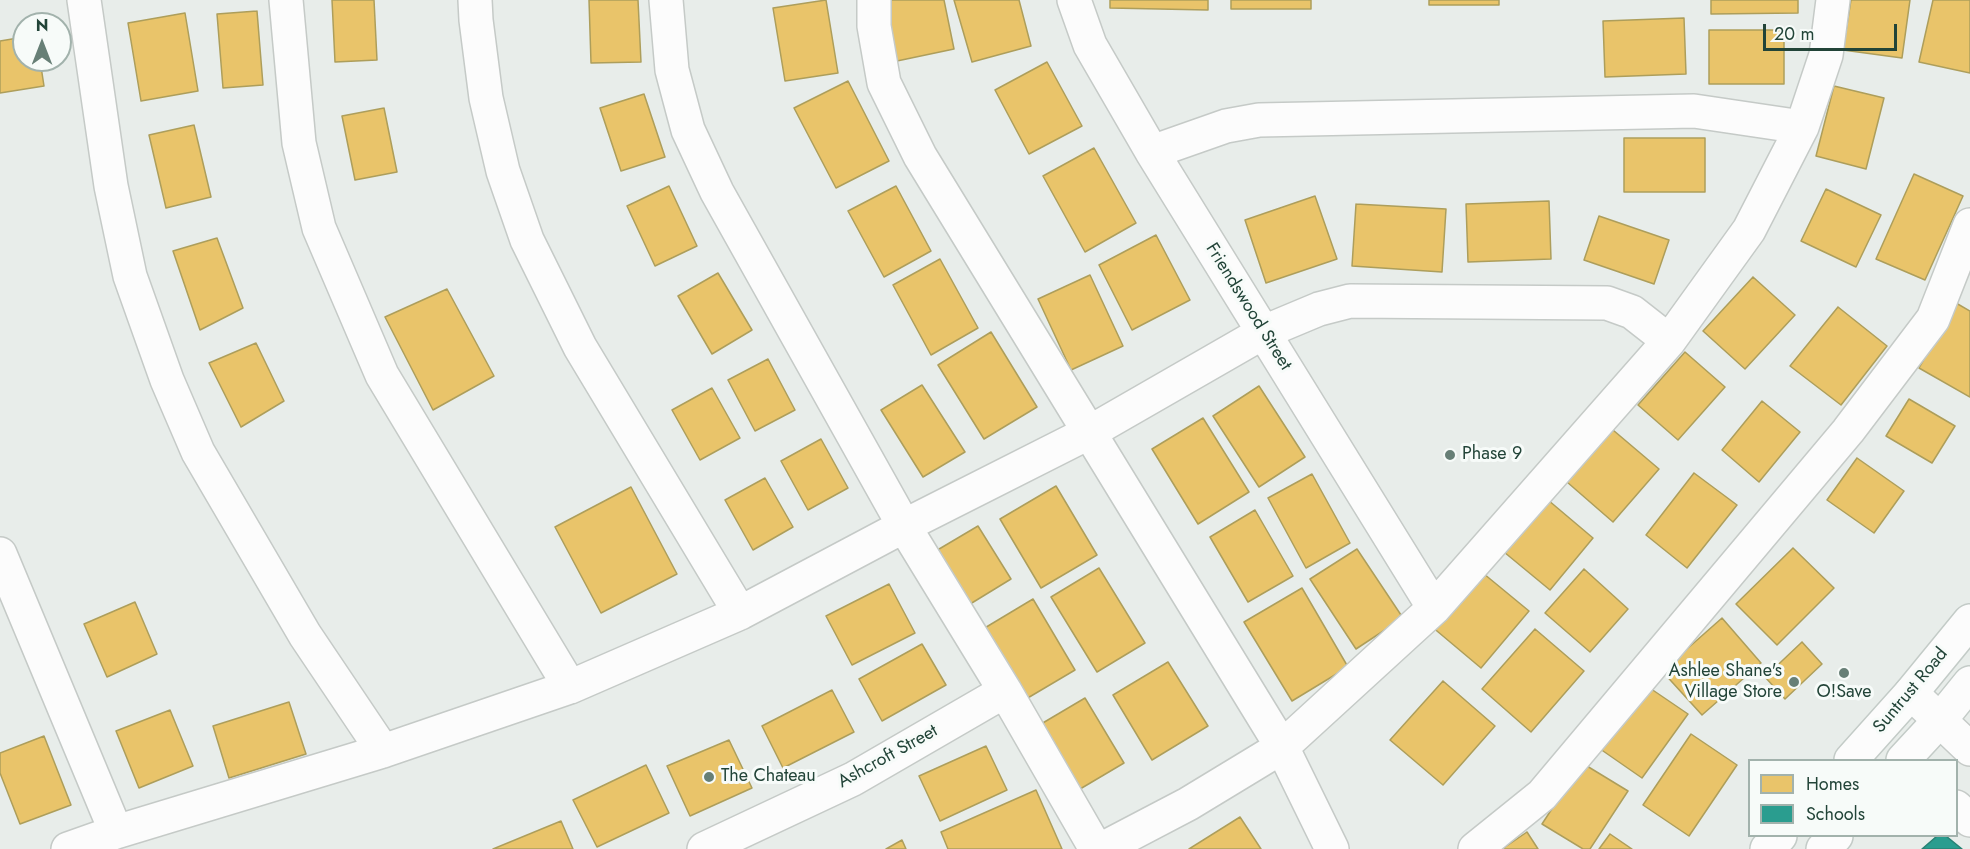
<!DOCTYPE html>
<html>
<head>
<meta charset="utf-8">
<style>
	body { margin:0 }
	#map { position:relative; width:1970px; height:849px; overflow:hidden; background:#e8edea; font-family:Jost,sans-serif }
	canvas { display:block }
	.legend { position:absolute; left:1748px; top:759px; width:210px; height:78px; box-sizing:border-box; background:#f7fbf9; border:2px solid #a2b2ac; margin:0; padding:8px 10px; list-style:none; font-size:18px; color:#224438 }
	.legend li { display:flex; align-items:center; gap:12px; height:30px }
	.legend b { width:30px; border:2px solid #a2b2ac }
	.north { position:absolute; left:12px; top:12px; width:60px; height:60px; box-sizing:border-box; background:#f7fbf9; border:2px solid #a2b2ac; border-radius:50%; rotate:0deg; font-size:16px; font-weight:700; line-height:24px; text-align:center; color:#224438 }
	.north::after { content:''; display:block; margin:auto; width:21px; height:27px; background:#677f76; clip-path:polygon(50% 0,100% 100%,50% 72%,0 100%) }
	.scale { position:absolute; left:1763px; top:24px; width:134px; height:27px; box-sizing:border-box; border:3px solid #224438; border-top:0; padding-left:8px; font-size:18px; line-height:21px; white-space:nowrap; color:#224438; -webkit-text-stroke:4px #f7fbf9; paint-order:stroke }
</style>
</head>
<body>
<div id="map">
<canvas width="1970" height="849"></canvas>
<ul class="legend">
<li><b style="height:16px;background:#e9c46a"></b>Homes</li>
<li><b style="height:16px;background:#2a9d8f"></b>Schools</li>
</ul>
<div class="north">N</div>
<div class="scale">20 m</div>
</div>
<script>
const ctx = document.querySelector('canvas').getContext('2d');
ctx.lineJoin = 'round';
function paint(path, color) {
  ctx.fillStyle = color;
  ctx.fill(path, 'evenodd');
}
function toPath(rows) {
  const path = new Path2D();
  for (const r of rows) {
    path.moveTo(r[0], r[1]);
    for (let i = 2; i < r.length; i += 2) path.lineTo(r[i], r[i + 1]);
  }
  return path;
}
function trace(path, color, width, dash) {
  ctx.strokeStyle = color;
  ctx.lineWidth = width;
  ctx.lineCap = dash ? 'butt' : 'round';
  ctx.setLineDash(dash || []);
  ctx.stroke(path);
}
function write(font, color, halo, rows, align = 'center') {
  ctx.font = font + ' Jost,sans-serif';
  ctx.lineWidth = 6;
  ctx.setLineDash([]);
  ctx.textBaseline = 'middle';
  ctx.strokeStyle = halo;
  ctx.fillStyle = color;
  for (const [text, x, y, turn = 0] of rows) {
    ctx.save();
    ctx.translate(x, y);
    ctx.rotate((+turn || 0) * Math.PI / 180);
    ctx.textAlign = isNaN(turn) ? turn : align;
    if (halo) ctx.strokeText(text, 0, 0);
    ctx.fillText(text, 0, 0);
    ctx.restore();
  }
}
const homes = toPath([
	[332,0,374,0,377,60,335,62,332,0],
	[589,0,638,0,641,62,591,63,589,0],
	[826,0,838,73,785,81,773,8,826,0],
	[885,0,944,0,954,49,897,61,885,0],
	[954,0,1019,0,1031,46,972,62,954,0],
	[1110,0,1208,0,1208,10,1110,8,1110,0],
	[1231,0,1311,0,1311,9,1231,9,1231,0],
	[1429,0,1499,0,1499,5,1429,5,1429,0],
	[1711,0,1798,0,1798,13,1711,14,1711,0],
	[1851,0,1910,0,1902,58,1843,50,1851,0],
	[1933,0,1970,0,1970,73,1919,62,1933,0],
	[257,11,263,85,223,88,217,14,257,11],
	[185,13,198,91,141,101,128,23,185,13],
	[1684,18,1686,74,1605,77,1603,21,1684,18],
	[1709,30,1784,30,1784,84,1709,84,1709,30],
	[24,37,24,60,40,60,44,86,0,93,0,41,24,37],
	[1047,62,1082,126,1029,154,995,90,1047,62],
	[848,81,889,161,836,188,794,108,848,81],
	[1834,86,1884,98,1866,169,1816,156,1834,86],
	[644,94,665,157,621,171,600,108,644,94],
	[384,108,397,172,355,180,342,116,384,108],
	[194,125,211,197,166,208,149,135,194,125],
	[1624,138,1705,138,1705,192,1624,192,1624,138],
	[1094,148,1136,223,1085,252,1043,176,1094,148],
	[1914,174,1963,196,1925,280,1876,259,1914,174],
	[669,186,697,246,655,266,627,206,669,186],
	[896,186,931,251,884,277,848,211,896,186],
	[1826,189,1881,215,1856,267,1801,241,1826,189],
	[1315,196,1337,259,1266,283,1245,220,1315,196],
	[1549,201,1551,259,1468,262,1466,204,1549,201],
	[1356,204,1446,209,1442,272,1352,266,1356,204],
	[1599,216,1669,240,1654,284,1584,260,1599,216],
	[1156,235,1190,300,1132,330,1099,265,1156,235],
	[217,238,243,308,200,330,173,251,217,238],
	[940,259,978,328,931,355,893,285,940,259],
	[718,273,752,330,712,354,678,296,718,273],
	[1090,275,1123,346,1071,370,1038,299,1090,275],
	[1753,277,1795,315,1745,369,1703,331,1753,277],
	[447,289,494,376,433,410,385,317,447,289],
	[1956,303,1970,311,1970,397,1919,368,1956,303],
	[1838,307,1887,346,1841,405,1790,366,1838,307],
	[991,332,1037,407,984,439,938,365,991,332],
	[256,343,284,401,241,427,209,363,256,343],
	[1685,352,1725,387,1678,440,1638,405,1685,352],
	[768,359,795,410,755,431,728,380,768,359],
	[922,385,965,452,923,477,881,410,922,385],
	[1259,386,1305,457,1259,487,1213,416,1259,386],
	[712,388,740,438,700,460,672,410,712,388],
	[1909,399,1955,426,1932,463,1886,436,1909,399],
	[1762,401,1800,432,1759,482,1722,450,1762,401],
	[1203,418,1249,492,1198,524,1152,449,1203,418],
	[1613,430,1659,469,1613,522,1567,482,1613,430],
	[821,439,848,488,808,510,781,461,821,439],
	[1857,458,1904,491,1874,533,1827,500,1857,458],
	[1694,473,1737,505,1687,568,1646,535,1694,473],
	[1312,474,1350,543,1306,568,1268,498,1312,474],
	[765,478,793,527,753,550,725,500,765,478],
	[1056,486,1097,555,1041,588,1000,519,1056,486],
	[631,487,677,574,601,613,555,527,631,487],
	[1548,500,1593,538,1550,590,1504,552,1548,500],
	[1255,510,1293,576,1248,602,1210,537,1255,510],
	[978,526,1011,579,962,609,929,555,978,526],
	[1793,548,1834,588,1777,645,1736,604,1793,548],
	[1357,549,1403,618,1356,649,1310,579,1357,549],
	[1099,568,1145,643,1097,672,1051,597,1099,568],
	[1478,569,1529,611,1481,668,1431,626,1478,569],
	[1584,569,1628,609,1590,652,1545,613,1584,569],
	[889,584,915,633,852,665,826,616,889,584],
	[1302,588,1348,667,1292,701,1244,622,1302,588],
	[1033,599,1075,670,1026,699,983,629,1033,599],
	[135,602,157,654,107,677,84,624,135,602],
	[1722,618,1761,663,1702,715,1662,671,1722,618],
	[1535,629,1584,671,1531,732,1482,689,1535,629],
	[1802,642,1822,664,1785,699,1765,677,1802,642],
	[922,644,946,685,882,721,859,679,922,644],
	[1168,662,1208,726,1152,760,1113,695,1168,662],
	[1638,680,1688,714,1642,778,1593,744,1638,680],
	[1443,681,1495,726,1443,785,1390,740,1443,681],
	[832,690,854,732,783,768,762,726,832,690],
	[1085,698,1124,763,1075,792,1036,727,1085,698],
	[289,702,306,754,229,778,213,726,289,702],
	[170,710,193,766,139,788,116,731,170,710],
	[1691,734,1737,765,1689,836,1643,805,1691,734],
	[44,736,71,805,20,824,0,773,0,753,44,736],
	[729,740,752,788,690,816,667,766,729,740],
	[986,746,1007,790,940,821,919,776,986,746],
	[1582,763,1628,791,1590,849,1583,849,1542,824,1582,763],
	[646,765,669,813,597,847,573,800,646,765],
	[1036,790,1062,849,948,849,941,832,1036,790],
	[1240,817,1261,849,1189,849,1240,817],
	[561,821,573,849,493,849,561,821],
	[1527,832,1538,849,1502,849,1527,832],
	[1610,834,1632,849,1599,849,1610,834],
	[902,840,906,849,886,849,902,840]
]);
paint(homes, '#e9c46a');
trace(homes, '#ad9e5b', 1.5);
const schools = toPath([
	[1937,836,1946,836,1962,849,1922,849,1937,836]
]);
paint(schools, '#2a9d8f');
trace(schools, '#288275', 1.5);
const street = toPath([
	[84,0,111,186,130,276,167,380,198,452,305,635,383,751],
	[286,0,299,143,319,228,382,375,570,687],
	[475,0,476,20,486,98,503,171,527,240,580,347,740,613],
	[666,0,672,70,688,130,717,192,904,526,1005,691,1096,849],
	[874,0,874,26,884,83,920,156,1282,747,1332,849],
	[1074,0,1090,45,1152,152,1434,608],
	[1152,152,1226,126,1259,120,1694,111,1802,127],
	[0,554,116,832],
	[1911,693,1970,749],
	[1956,807,1970,820],
	[68,849,116,832,383,751,570,687,740,613,904,526,1090,432,1264,332,1319,309,1350,301,1607,303,1632,312,1669,341],
	[704,849,853,779,1005,691],
	[1102,849,1188,804,1282,747,1434,608,1669,341,1749,230,1802,127,1826,55,1833,0],
	[1475,849,1542,795,1848,431,1933,319,1970,225]
]);
const secondary = toPath([
	[1851,760,1911,693,1970,621],
	[1903,760,1940,720,1970,683],
	[1767,849,1780,836],
	[1823,849,1836,836]
]);
trace(street, '#c5cac7', 36);
trace(secondary, '#c3cbc7', 36);
trace(street, '#fcfcfc', 33);
trace(secondary, '#fcfcfc', 33);
for (const [x, y, r, color] of [
	[1450,455,6,"#677f76"],
	[1844,673,6,"#677f76"],
	[1794,682,6,"#677f76"],
	[709,777,6,"#677f76"]
]) {
  const dot = new Path2D();
  dot.arc(x, y, r, 0, 2 * Math.PI);
  ctx.fillStyle = color;
  ctx.fill(dot);
  trace(dot, '#f7fbf9', 2);
}
write('18px', '#224438', '#f7fbf9', [
	["Friendswood Street",1248,307,58],
	["Suntrust Road",1911,691,-50],
	["Ashcroft Street",888,757,-29]
]);
write('18px', '#224438', '#f7fbf9', [
	["Phase 9",1462,455],
	["Ashlee Shane's",1782,672,"right"],
	["Village Store",1782,693,"right"],
	["O!Save",1844,693,"center"],
	["The Chateau",721,777]
], 'left');
</script>
</body>
</html>
